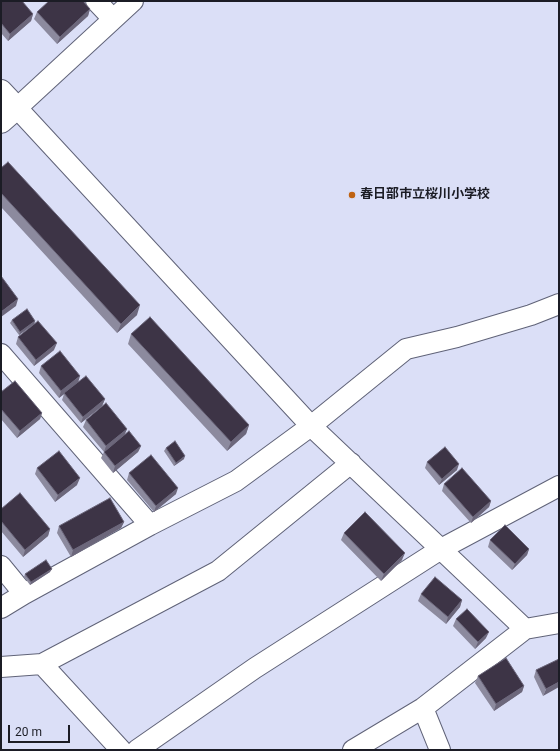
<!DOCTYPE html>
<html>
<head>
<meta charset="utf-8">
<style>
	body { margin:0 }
	#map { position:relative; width:560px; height:751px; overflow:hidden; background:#dbdff7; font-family:Roboto,sans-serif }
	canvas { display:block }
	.frame { position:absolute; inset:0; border:2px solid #1b1c25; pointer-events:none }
	.scale { position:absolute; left:8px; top:725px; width:62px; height:18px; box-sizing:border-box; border:2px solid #1b1c25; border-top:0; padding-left:5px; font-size:12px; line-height:14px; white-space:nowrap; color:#1b1c25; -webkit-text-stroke:3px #dbdff7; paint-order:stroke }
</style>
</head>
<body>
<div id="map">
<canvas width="560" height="751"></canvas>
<div class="frame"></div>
<div class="scale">20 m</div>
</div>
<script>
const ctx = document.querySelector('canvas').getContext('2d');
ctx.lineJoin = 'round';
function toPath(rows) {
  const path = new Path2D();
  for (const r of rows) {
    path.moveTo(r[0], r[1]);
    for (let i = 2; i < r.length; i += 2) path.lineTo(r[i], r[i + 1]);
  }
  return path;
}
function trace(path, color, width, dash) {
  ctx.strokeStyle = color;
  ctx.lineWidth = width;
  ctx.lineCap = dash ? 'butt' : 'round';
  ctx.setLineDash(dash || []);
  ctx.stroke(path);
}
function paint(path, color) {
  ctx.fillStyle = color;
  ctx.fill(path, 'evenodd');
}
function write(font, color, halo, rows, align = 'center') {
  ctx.font = font + ' Roboto,"Noto Sans JP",sans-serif';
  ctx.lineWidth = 4;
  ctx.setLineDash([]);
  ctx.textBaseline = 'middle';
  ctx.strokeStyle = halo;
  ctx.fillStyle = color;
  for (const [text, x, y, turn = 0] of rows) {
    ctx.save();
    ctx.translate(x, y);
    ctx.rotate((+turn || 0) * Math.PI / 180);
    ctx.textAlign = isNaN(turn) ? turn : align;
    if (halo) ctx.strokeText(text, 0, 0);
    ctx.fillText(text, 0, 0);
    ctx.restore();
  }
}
const minor = toPath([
	[96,1,113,19],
	[133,1,17,108,311,426,525,629],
	[1,354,150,525],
	[1,566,24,594],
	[1,608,24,594,150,525,236,481,311,426,406,349,457,337,531,315,559,304],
	[42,664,121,750],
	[1,667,42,664,218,571,351,463],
	[423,708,440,750],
	[137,750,255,668,441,549,559,486],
	[353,750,423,708,525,629,559,623]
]);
const tertiary = toPath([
	[1,91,17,108,1,122]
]);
trace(minor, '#606378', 22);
trace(tertiary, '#606378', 24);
trace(minor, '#fff', 20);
trace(tertiary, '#fff', 22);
paint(toPath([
	[1,1,33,14,31,21,8,41,1,33],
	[90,9,88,16,57,44,34,19,37,12],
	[1,168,137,315,117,333,1,207],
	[12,320,35,321,34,324,54,350,34,366,16,344,18,337,33,325,19,335,10,323],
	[131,334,249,425,246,434,227,451,128,344],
	[41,366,78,382,105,399,102,406,81,423,62,400,64,394,59,398,39,373],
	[1,392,42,413,40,419,17,438,1,419],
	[86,420,127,429,124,435,141,446,138,452,113,473,101,458,104,452,83,427],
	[166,448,184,459,174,466,164,451],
	[427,462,457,470,439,485,425,468],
	[37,468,77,485,55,502,35,474],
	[129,473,176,494,154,512,127,480],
	[444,484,491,501,489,507,471,523,442,491],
	[1,509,50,529,48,536,23,557,1,531],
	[124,522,121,528,71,557,57,533,59,526],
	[344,533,402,560,381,581,341,540],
	[490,540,529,549,527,555,512,570,488,547],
	[50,572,30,585,24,577,25,574],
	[421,594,462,600,460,607,446,624,418,601],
	[456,619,486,638,475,649,453,626],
	[559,659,543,696,534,677,536,670],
	[478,676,524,686,522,692,494,711,475,683]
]), '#8c8a9e');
paint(toPath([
	[90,9,88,16,57,44,60,37],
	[33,14,31,21,8,41,10,34],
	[18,299,16,306,1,317,1,312],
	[140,305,137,315,117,333,121,324],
	[35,321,34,324,19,335,20,332],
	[57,343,54,350,34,366,36,360],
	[80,376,78,383,59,398,61,391],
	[105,399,102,406,81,423,83,417],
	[42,413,40,419,17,438,20,431],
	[249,425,246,434,227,451,231,442],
	[127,429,124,436,104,452,106,446],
	[141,446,138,452,113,473,115,466],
	[185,456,184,459,174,466,176,463],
	[459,464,457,470,439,485,442,479],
	[80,478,77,485,55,502,58,495],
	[178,488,176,494,154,512,156,506],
	[491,501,489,507,471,523,473,517],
	[124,522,121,528,71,557,73,550],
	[50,529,48,536,23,557,25,550],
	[529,549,527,555,512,570,515,564],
	[405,553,402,560,381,581,384,574],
	[52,569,50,572,30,585,31,582],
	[462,600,460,607,446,624,448,617],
	[489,632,486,638,475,649,478,642],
	[559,682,559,687,543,696,546,689],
	[524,686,522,692,494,711,496,704]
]), '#6c677b');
const building = toPath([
	[1,1,22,1,33,14,10,34,1,23,1,1],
	[49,1,83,1,90,9,60,37,37,12,49,1],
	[8,162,140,305,121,324,1,193,1,168,8,162],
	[1,276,18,299,1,312,1,276],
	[27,309,35,321,20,332,12,320,27,309],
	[150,317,249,425,231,442,131,334,150,317],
	[38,321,57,343,36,360,18,337,38,321],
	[60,351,80,376,61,391,41,366,60,351],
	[86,376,105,399,83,417,64,393,86,376],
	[15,381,42,413,20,431,1,409,1,392,15,381],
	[106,403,127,429,106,446,86,420,106,403],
	[129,431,141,446,115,466,104,452,129,431],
	[175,441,185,456,176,463,166,448,175,441],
	[445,447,459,464,442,479,427,462,445,447],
	[59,451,80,478,58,495,37,468,59,451],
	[151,455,178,488,156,506,129,473,151,455],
	[462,468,491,501,473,517,444,484,462,468],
	[20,493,50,529,25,550,1,521,1,509,20,493],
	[110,498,124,522,73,550,59,526,110,498],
	[365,512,405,553,384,574,344,533,365,512],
	[505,525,529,549,515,564,490,540,505,525],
	[46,560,52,569,31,582,25,574,46,560],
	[435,577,462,600,448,617,421,594,435,577],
	[467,609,489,632,478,642,456,619,467,609],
	[506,658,524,686,496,704,478,676,506,658],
	[559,659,559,682,546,689,536,670,559,659]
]);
paint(building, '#3d3446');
trace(building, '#6c677b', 1);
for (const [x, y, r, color] of [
	[352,195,4,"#bf6212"]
]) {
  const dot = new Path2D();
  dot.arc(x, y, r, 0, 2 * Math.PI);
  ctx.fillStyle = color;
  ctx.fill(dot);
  trace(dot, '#dbdff7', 1.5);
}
write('bold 13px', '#1b1c25', '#dbdff7', [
	["春日部市立桜川小学校",360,195]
], 'left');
</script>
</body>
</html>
